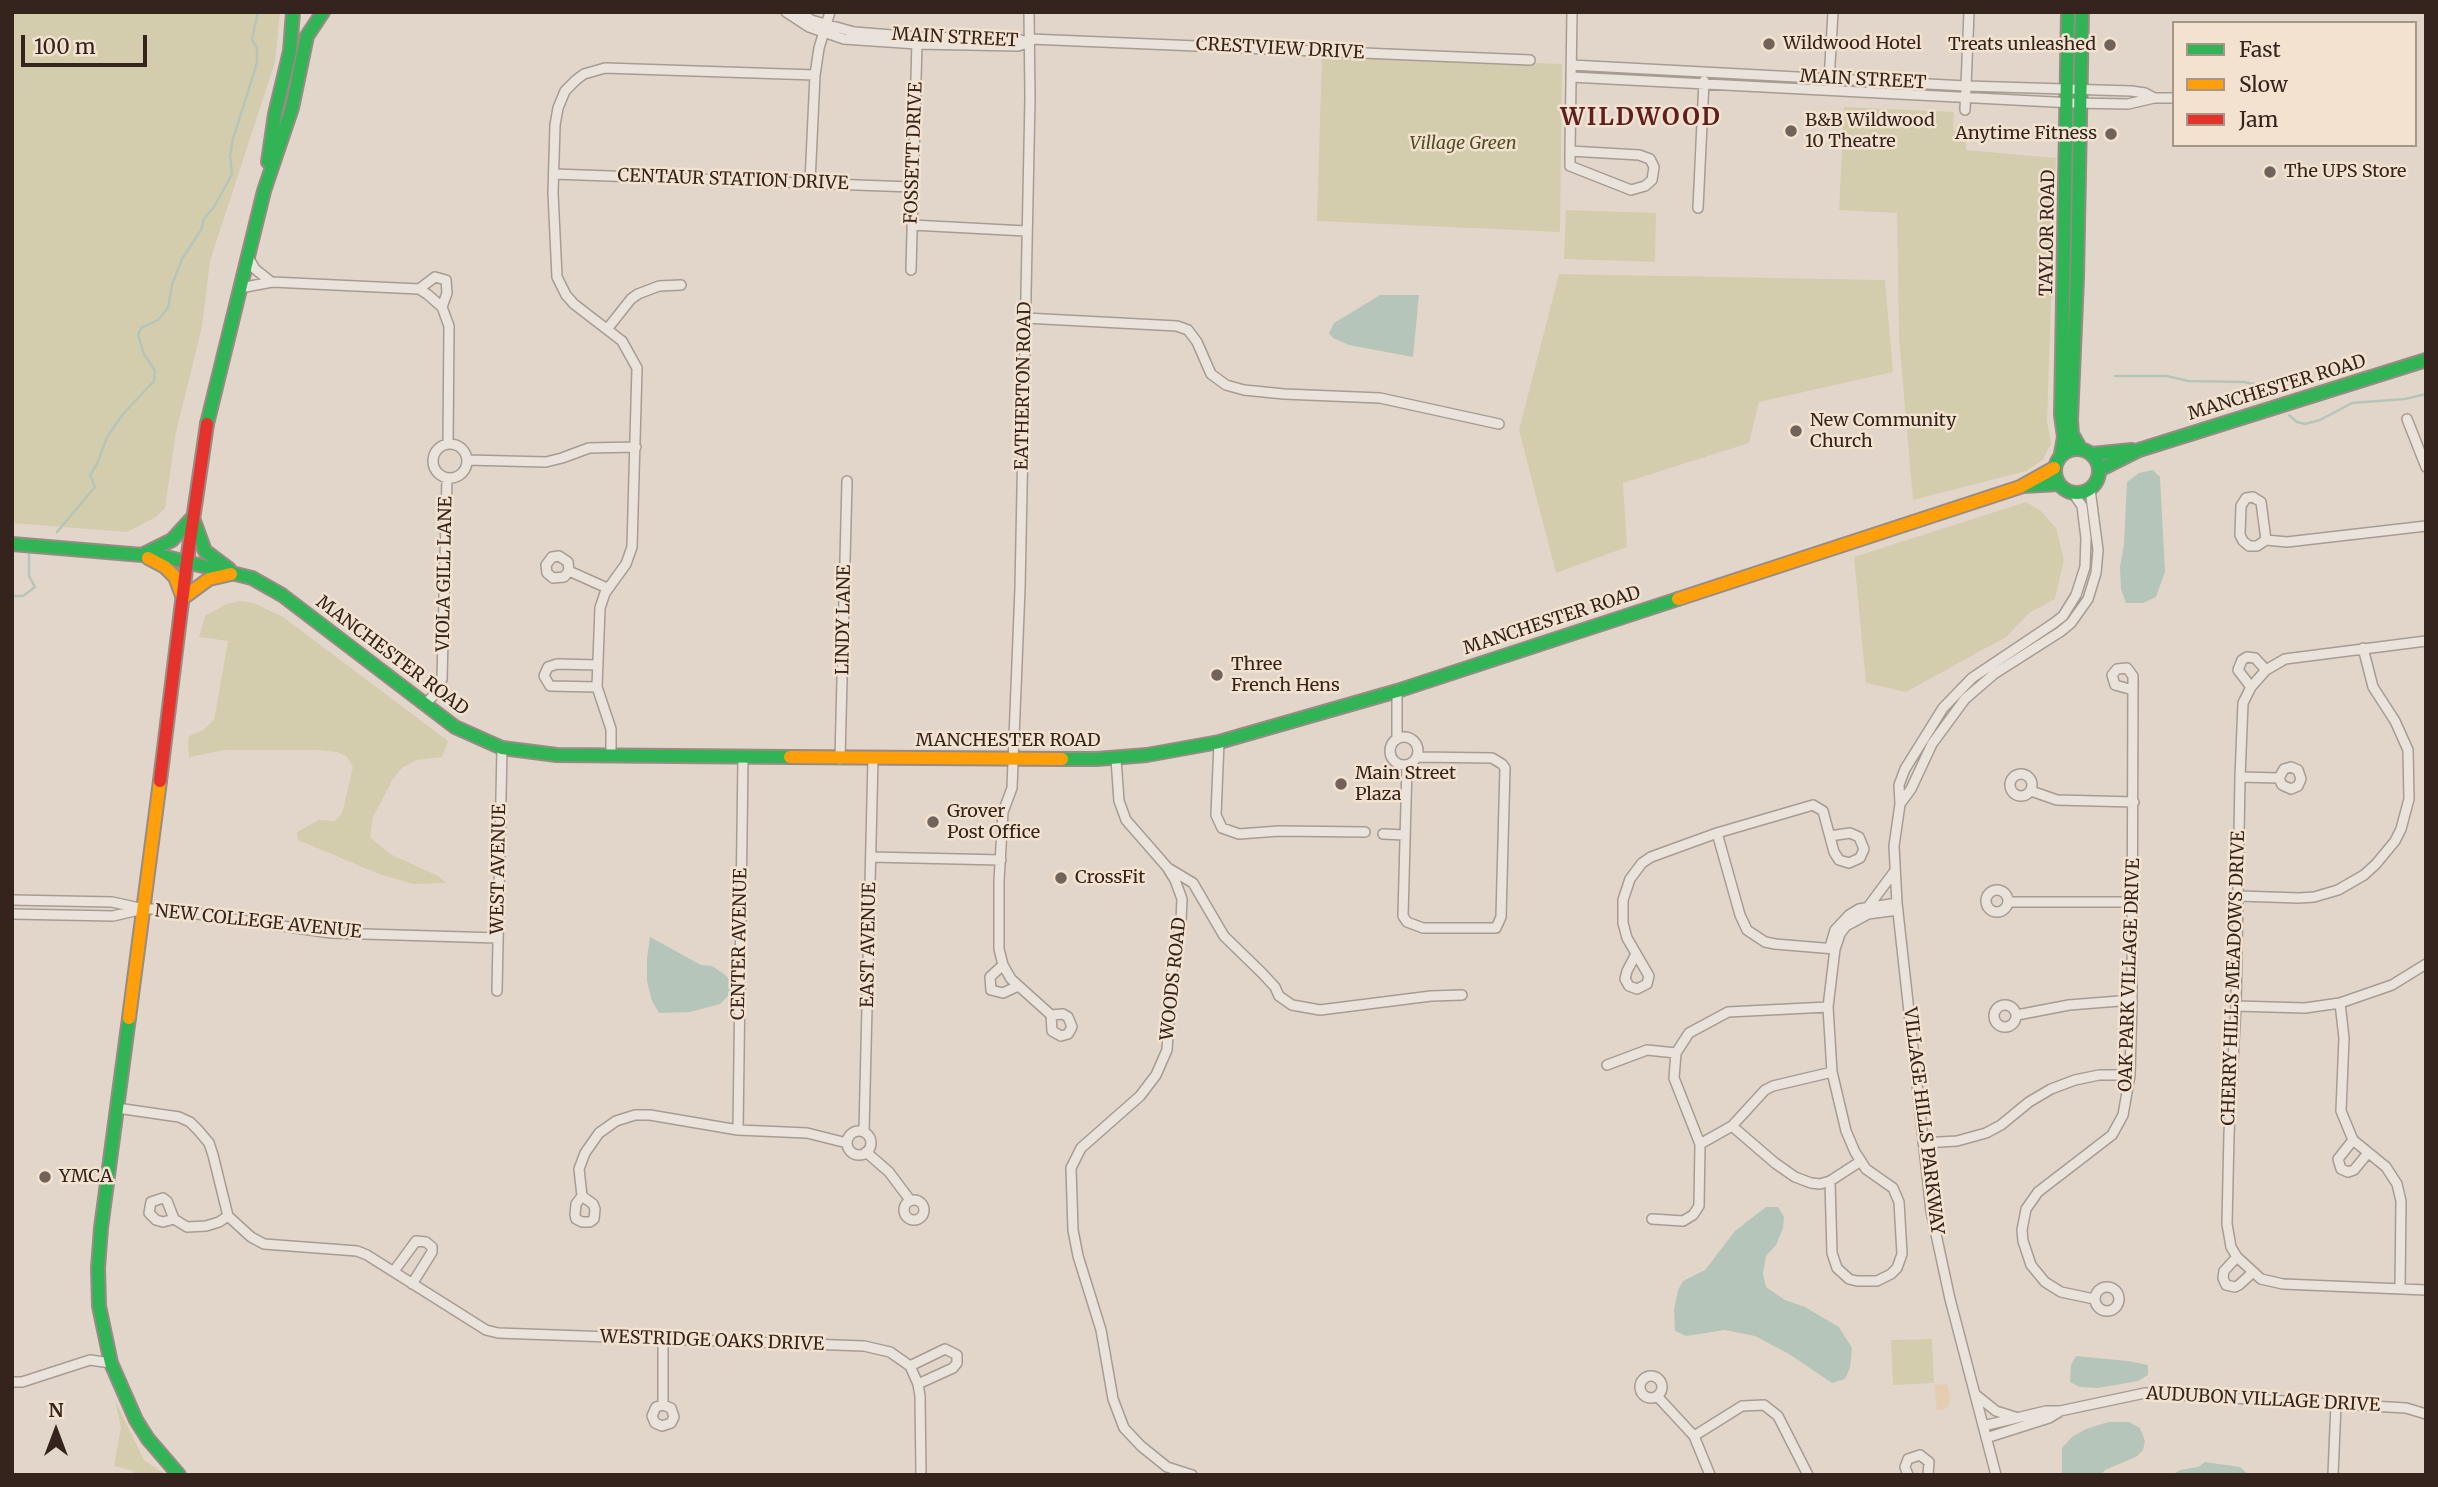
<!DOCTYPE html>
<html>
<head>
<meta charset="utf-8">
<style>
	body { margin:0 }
	#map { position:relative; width:2438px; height:1487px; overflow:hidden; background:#e2d6cb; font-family:Merriweather,serif }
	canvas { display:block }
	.frame { position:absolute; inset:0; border:14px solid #34241d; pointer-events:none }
	.legend { position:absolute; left:2172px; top:21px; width:245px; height:126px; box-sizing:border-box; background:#f3e2d0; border:2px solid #a79688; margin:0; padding:9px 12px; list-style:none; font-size:21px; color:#34241d }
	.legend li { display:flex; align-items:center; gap:14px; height:35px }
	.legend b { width:35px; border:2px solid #a79688 }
	.north { position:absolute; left:21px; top:1396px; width:70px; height:70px; -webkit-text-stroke:5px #f3e2d0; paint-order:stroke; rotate:0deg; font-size:19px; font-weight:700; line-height:28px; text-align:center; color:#34241d }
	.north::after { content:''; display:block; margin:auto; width:24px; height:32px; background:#34241d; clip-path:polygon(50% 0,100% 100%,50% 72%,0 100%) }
	.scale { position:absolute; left:21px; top:35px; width:126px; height:32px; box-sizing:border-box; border:4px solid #34241d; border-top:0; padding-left:9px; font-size:21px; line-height:24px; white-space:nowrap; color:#34241d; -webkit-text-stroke:5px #f3e2d0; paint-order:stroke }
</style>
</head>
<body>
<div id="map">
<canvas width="2438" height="1487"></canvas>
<div class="frame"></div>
<ul class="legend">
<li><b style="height:9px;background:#30b455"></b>Fast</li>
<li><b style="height:9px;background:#ff9f0a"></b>Slow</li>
<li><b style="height:9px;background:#e5322d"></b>Jam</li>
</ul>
<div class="north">N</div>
<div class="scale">100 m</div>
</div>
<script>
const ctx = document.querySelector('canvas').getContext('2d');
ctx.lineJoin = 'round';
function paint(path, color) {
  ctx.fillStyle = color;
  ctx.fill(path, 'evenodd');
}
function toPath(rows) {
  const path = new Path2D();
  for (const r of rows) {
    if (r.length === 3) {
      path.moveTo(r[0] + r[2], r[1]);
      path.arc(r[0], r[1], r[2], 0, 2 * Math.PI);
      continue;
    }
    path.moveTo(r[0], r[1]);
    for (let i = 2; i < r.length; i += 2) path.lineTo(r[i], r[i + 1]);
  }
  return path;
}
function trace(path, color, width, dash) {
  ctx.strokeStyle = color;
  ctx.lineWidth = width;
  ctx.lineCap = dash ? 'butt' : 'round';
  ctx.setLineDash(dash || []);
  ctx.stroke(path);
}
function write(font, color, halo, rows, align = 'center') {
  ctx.font = font + ' Merriweather,serif';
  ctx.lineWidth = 5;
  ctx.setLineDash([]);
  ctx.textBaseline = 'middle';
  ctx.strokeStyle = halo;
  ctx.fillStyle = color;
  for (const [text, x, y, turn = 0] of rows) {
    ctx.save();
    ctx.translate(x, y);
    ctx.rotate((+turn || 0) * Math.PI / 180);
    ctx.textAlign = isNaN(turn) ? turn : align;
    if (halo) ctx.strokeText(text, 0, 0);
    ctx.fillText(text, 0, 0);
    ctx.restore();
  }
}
paint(toPath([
	[12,12,280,12,275,62,210,261,202,327,176,432,165,508,156,517,127,532,12,523],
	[1322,54,1562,64,1560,232,1317,221],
	[1844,107,1954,112,1953,130,1966,134,1966,150,2056,158,2047,421,2051,443,2043,460,2026,471,1913,500,1899,338,1897,213,1839,210],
	[1566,210,1656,213,1655,262,1564,259],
	[1559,274,1885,280,1893,372,1759,402,1749,443,1623,483,1627,547,1556,573,1519,430],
	[2026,502,2041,511,2056,528,2064,560,2055,599,2029,613,2006,637,1906,692,1866,683,1854,557],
	[240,601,254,603,283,617,448,741,442,757,416,760,402,768,393,779,373,817,370,837,390,854,438,876,446,883,413,884,379,874,298,840,297,832,319,820,334,821,342,814,353,767,346,756,337,752,317,750,226,750,189,757,188,744,189,736,203,730,214,720,228,641,199,637,205,616,226,604],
	[1932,1339,1934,1383,1893,1385,1891,1340],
	[115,1400,144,1460,166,1475,134,1475,133,1471,114,1466,121,1427]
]), '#d4cdad');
paint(toPath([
	[1947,1384,1950,1394,1949,1405,1944,1410,1937,1410,1934,1385]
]), '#e5cdb2');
paint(toPath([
	[1380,295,1419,295,1413,357,1349,345,1333,338,1329,333,1334,323],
	[2153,470,2160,477,2165,572,2156,597,2143,603,2126,603,2121,589,2120,567,2124,544,2127,482,2139,473],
	[650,937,701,965,712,966,724,974,733,983,730,994,720,1004,690,1012,659,1013,652,1001,647,981,647,958],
	[1766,1207,1778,1207,1784,1217,1783,1228,1776,1245,1766,1256,1763,1274,1766,1287,1785,1300,1805,1307,1839,1327,1852,1348,1850,1368,1845,1379,1832,1383,1789,1354,1755,1336,1725,1330,1686,1336,1675,1331,1674,1310,1678,1290,1683,1281,1705,1270,1735,1231],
	[2076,1356,2128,1361,2148,1365,2148,1375,2138,1381,2098,1388,2080,1387,2070,1382,2071,1365],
	[2108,1422,2129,1422,2140,1428,2145,1441,2143,1450,2136,1457,2105,1470,2101,1475,2062,1475,2062,1448,2072,1437,2086,1429],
	[2205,1462,2240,1467,2249,1475,2172,1475,2180,1470,2198,1467]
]), '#b6c5b9');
trace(toPath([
	[2115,376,2167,376,2188,381,2244,382,2264,386,2274,395],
	[2289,415,2297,422,2305,424,2320,420,2352,403,2405,399,2426,394],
	[57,532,95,487,90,475,97,464,107,437,123,414,154,381,155,371,144,354,138,335,141,328,158,320,168,308,172,285,182,259,201,230,204,219,214,207,232,174,230,156,233,139,257,63,257,48,252,40,258,12],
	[12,596,23,596,35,587,29,576,29,554]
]), '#b6c5b9', 2.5);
const street = toPath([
	[786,12,809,27,844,39,917,44,1018,46,1030,42],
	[800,12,811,20,854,32,917,37,1017,39,1028,42],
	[1029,12,1030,98,1020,588,1012,788,1003,812,999,881,999,949,1003,965,1011,979,1051,1015,1052,1031,1061,1036,1068,1034,1072,1027,1068,1017,1063,1014,1051,1015],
	[1030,39,1530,60],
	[1571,65,1966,86,2131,91,2145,93,2154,98,2128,104,2073,103,1571,77],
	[1829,81,1833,12],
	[2154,98,2174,98],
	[1965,110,1969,12],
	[1570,151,1639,155,1650,159,1654,167,1652,180,1645,186,1631,190,1570,166,1570,151],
	[1570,151,1572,12],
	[554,174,912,187],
	[810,182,815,75,819,48,830,12],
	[1698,208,1704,81],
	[912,225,1026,231],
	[248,257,255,269,270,281],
	[911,270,917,41],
	[240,288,272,282,419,289,427,294,442,307,449,326,448,444],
	[419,289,435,277,446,280,447,293,442,307],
	[1025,318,1177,326,1188,330,1197,342,1211,374,1226,385,1244,390,1284,394,1380,398,1499,424],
	[608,328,631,299,638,294,659,286,681,285],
	[2407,419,2426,467],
	[450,461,17],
	[467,460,546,462,562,458,589,448,636,447],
	[2266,540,2261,502,2253,497,2246,498,2241,506,2240,535,2243,541,2249,546,2257,546,2266,540,2287,542,2426,526],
	[569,571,568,562,559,556,552,557,546,565,547,573,553,578,564,577,569,571,607,588],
	[2426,641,2285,659,2266,670,2251,687,2243,703,2240,777,2236,1006,2229,1134,2227,1224,2231,1247,2237,1257,2261,1279,2283,1284,2426,1290],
	[597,687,550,686,544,676,548,667,557,664,598,665],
	[2251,687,2238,670,2242,660,2247,657,2255,658,2266,670],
	[1397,691,1397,739],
	[424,705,437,692,442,679,447,478],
	[1404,751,14],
	[1219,742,1216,815,1222,828,1239,834,1279,831,1365,832],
	[611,756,611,729,597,687,600,608,605,593,626,564,632,547,637,368,622,341,574,304,566,295,557,277,553,193,555,125,558,108,565,91,576,80,584,74,605,68,815,75],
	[840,759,847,481],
	[1116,759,1119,801,1126,820,1167,867,1175,880,1182,899,1181,921,1172,971,1167,1050,1156,1075,1140,1096,1081,1148,1071,1168,1073,1230,1078,1256,1101,1330,1113,1399,1124,1428,1141,1446,1167,1467,1192,1475],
	[1407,765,1403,916,1407,922,1423,928,1496,928,1501,917,1505,768,1502,764,1492,758,1417,757],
	[2021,785,11],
	[2240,777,2279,778,2282,785,2291,789,2298,786,2301,779,2298,770,2291,767,2284,769,2279,778],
	[2031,791,2057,800,2134,802],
	[1900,804,1911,789,1932,744,1965,699,1994,674,2060,632,2071,623,2088,599,2096,573,2098,550,2090,489],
	[1717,833,1740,915,1747,930,1765,942,1775,944,1835,949],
	[1383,834,1405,835],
	[871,857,1001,860],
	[1168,868,1193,883,1224,936,1262,973,1275,987,1279,996,1292,1005,1320,1010,1431,996,1462,995],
	[1997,901,11],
	[2239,896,2299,898,2314,897,2338,890,2364,875,2376,864,2395,841,2401,829,2409,799,2408,750,2395,721,2373,687,2363,648],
	[12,900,112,902,144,909,163,909,331,933,498,938],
	[2008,902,2134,902],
	[1868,907,1894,872],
	[12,914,113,916,139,910],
	[1830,947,1835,930,1849,915,1859,909,1897,903],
	[1636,954,1627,971,1625,979,1629,986,1637,989,1647,984,1649,976,1627,938,1623,923,1623,900,1630,879,1642,863,1651,857,1717,833,1813,805,1823,811,1834,852,1839,860,1849,863,1860,858,1864,849,1859,837,1850,833,1830,836],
	[1003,965,990,977,991,990,1003,993,1018,986],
	[497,991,502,748],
	[2340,1003,2344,1038,2341,1111,2353,1140,2386,1167,2397,1184,2401,1201,2400,1289],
	[2005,1016,11],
	[2236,1006,2305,1008,2340,1003,2392,985,2426,964],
	[2017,1015,2069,1005,2132,1000],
	[1607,1065,1647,1050,1676,1053],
	[117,1108,179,1117,190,1122,198,1130,209,1143,213,1155,228,1216,251,1237,264,1244,357,1251,367,1255,486,1330,498,1333,526,1334,864,1346,890,1352,910,1366,918,1384,920,1396,921,1475],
	[1732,1126,1775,1163,1795,1177,1811,1183,1820,1184,1830,1181,1861,1161],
	[738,1130,743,758],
	[859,1143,12],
	[864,1131,873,759],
	[2353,1140,2338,1159,2341,1169,2348,1172,2354,1170,2368,1153],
	[1923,1143,1957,1141,1986,1133,2001,1125,2029,1102,2051,1089,2075,1080,2099,1075,2130,1075],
	[1700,1144,1732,1126,1765,1090,1773,1086,1832,1072],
	[866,1152,889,1172,910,1200],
	[1830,1181,1832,1253,1837,1268,1849,1279,1857,1281,1877,1281,1891,1274,1897,1268,1902,1254,1899,1202,1893,1188,1866,1169,1855,1152,1846,1131,1832,1072,1828,1007,1835,949,1840,934,1846,926,1868,914,1898,910],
	[582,1196,593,1204,595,1209,594,1219,590,1222,582,1222,576,1219,575,1215,576,1204,582,1196,579,1169,585,1153,599,1133,616,1121,635,1115,650,1115,738,1130,807,1133,847,1143],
	[914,1210,10],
	[174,1219,163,1222,156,1220,149,1213,151,1202,163,1198,167,1201,174,1219,187,1227,206,1226,219,1222,228,1216],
	[1652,1219,1683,1221,1693,1215,1699,1206,1700,1144,1674,1078,1676,1053,1689,1033,1728,1012,1828,1007],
	[2237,1257,2224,1271,2223,1278,2226,1285,2235,1287,2239,1285,2252,1273],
	[394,1271,416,1241,426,1242,432,1247,432,1252,412,1284],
	[2107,1299,12],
	[2094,1299,2061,1292,2045,1282,2031,1265,2023,1241,2022,1230,2026,1209,2038,1192,2112,1135,2123,1115,2130,1075,2132,1000,2133,676,2127,668,2117,669,2112,675,2115,685,2133,690],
	[663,1339,663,1405,656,1407,652,1416,655,1423,662,1426,671,1423,674,1417,671,1408,663,1405],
	[910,1366,945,1349,957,1355,957,1363,953,1368,918,1384],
	[1651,1387,11],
	[12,1382,22,1382,90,1360,111,1363],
	[1976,1395,1996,1411,2015,1417],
	[1657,1396,1694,1436,1710,1475],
	[1983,1426,2046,1411,2060,1411,2145,1393,2406,1408,2426,1414],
	[1694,1436,1742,1406,1764,1405,1778,1416,1808,1475],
	[1986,1438,2049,1418,2059,1412],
	[1908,1475,1905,1467,1908,1459,1920,1455,1929,1462,1928,1475],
	[1996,1475,1950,1299,1931,1211,1897,903,1894,846,1900,804,1899,785,1905,769,1943,708,1972,678,2054,623,2063,616,2076,595,2085,567,2086,538,2082,506,2073,493],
	[2333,1475,2336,1404]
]);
const fast = toPath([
	[268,162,275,114,290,51,293,12],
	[207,424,264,191,292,108,307,36,323,12],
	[2080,448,2072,434,2071,420,2077,278,2082,12],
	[2077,471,22],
	[2061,454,2064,437,2061,415,2068,12],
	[2092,454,2132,450],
	[2099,470,2139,450,2426,360],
	[2023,486,2059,484],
	[194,521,205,551,229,569],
	[12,544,166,557,252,578,282,595,455,727,502,748,557,755,790,757],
	[144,554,172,540,193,517],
	[1062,759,1097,759,1147,755,1219,742,1397,691,1678,599],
	[129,1018,101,1228,98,1268,99,1306,111,1363,136,1420,148,1439,179,1475]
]);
const slow = toPath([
	[148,558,165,567,175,577,183,598,209,579,231,574],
	[1678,599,2020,487,2054,468],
	[790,757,1062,759],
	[129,1018,160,781]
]);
const jam = toPath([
	[160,781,187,561,207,424]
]);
trace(street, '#a79c94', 12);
trace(fast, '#978c84', 16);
trace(slow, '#978c84', 16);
trace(jam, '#978c84', 16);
trace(street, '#eae3dc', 9);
trace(fast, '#30b455', 12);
trace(slow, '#ff9f0a', 12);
trace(jam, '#e5322d', 12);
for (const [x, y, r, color] of [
	[1769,44,7,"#71625a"],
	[2110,45,7,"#71625a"],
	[1791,131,7,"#71625a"],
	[2111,134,7,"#71625a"],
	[2270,172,7,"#71625a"],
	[1796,431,7,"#71625a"],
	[1217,675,7,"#71625a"],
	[1341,784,7,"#71625a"],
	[933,822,7,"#71625a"],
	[1061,878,7,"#71625a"],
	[45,1177,7,"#71625a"]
]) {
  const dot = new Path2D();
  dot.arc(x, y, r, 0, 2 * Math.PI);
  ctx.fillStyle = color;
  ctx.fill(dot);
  trace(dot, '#f3e2d0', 2.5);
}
write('18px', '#34241d', '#f3e2d0', [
	["MAIN STREET",955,38,3],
	["CRESTVIEW DRIVE",1280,49,3],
	["MAIN STREET",1863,80,3],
	["FOSSETT DRIVE",914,153,-88],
	["CENTAUR STATION DRIVE",733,180,2],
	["TAYLOR ROAD",2048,233,-89],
	["EATHERTON ROAD",1024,386,-89],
	["MANCHESTER ROAD",2277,388,-17],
	["VIOLA GILL LANE",445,574,-89],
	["LINDY LANE",844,620,-89],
	["MANCHESTER ROAD",1552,621,-18],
	["MANCHESTER ROAD",392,656,37],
	["MANCHESTER ROAD",1008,741],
	["WEST AVENUE",499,869,-89],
	["NEW COLLEGE AVENUE",258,922,6],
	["CENTER AVENUE",740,944,-89],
	["EAST AVENUE",869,945,-89],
	["OAK PARK VILLAGE DRIVE",2130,975,-88],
	["CHERRY HILLS MEADOWS DRIVE",2234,978,-88],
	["WOODS ROAD",1174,979,-84],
	["VILLAGE HILLS PARKWAY",1923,1121,83],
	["WESTRIDGE OAKS DRIVE",712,1341,2],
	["AUDUBON VILLAGE DRIVE",2263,1400,3]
]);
write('18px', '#34241d', '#f3e2d0', [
	["Wildwood Hotel",1783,44],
	["Treats unleashed",2096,45,"right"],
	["B&B Wildwood",1805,121],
	["10 Theatre",1805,142],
	["Anytime Fitness",2097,134,"right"],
	["The UPS Store",2284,172],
	["New Community",1810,421],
	["Church",1810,442],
	["Three",1231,665],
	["French Hens",1231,686],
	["Main Street",1355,774],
	["Plaza",1355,795],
	["Grover",947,812],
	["Post Office",947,833],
	["CrossFit",1075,878],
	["YMCA",59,1177]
], 'left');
write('italic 18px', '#4d5024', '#f3e2d0', [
	["Village Green",1463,144]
]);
ctx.letterSpacing = '2px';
write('bold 24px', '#5f1f1e', '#f3e2d0', [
	["WILDWOOD",1641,118]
]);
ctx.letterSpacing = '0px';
</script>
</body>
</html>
